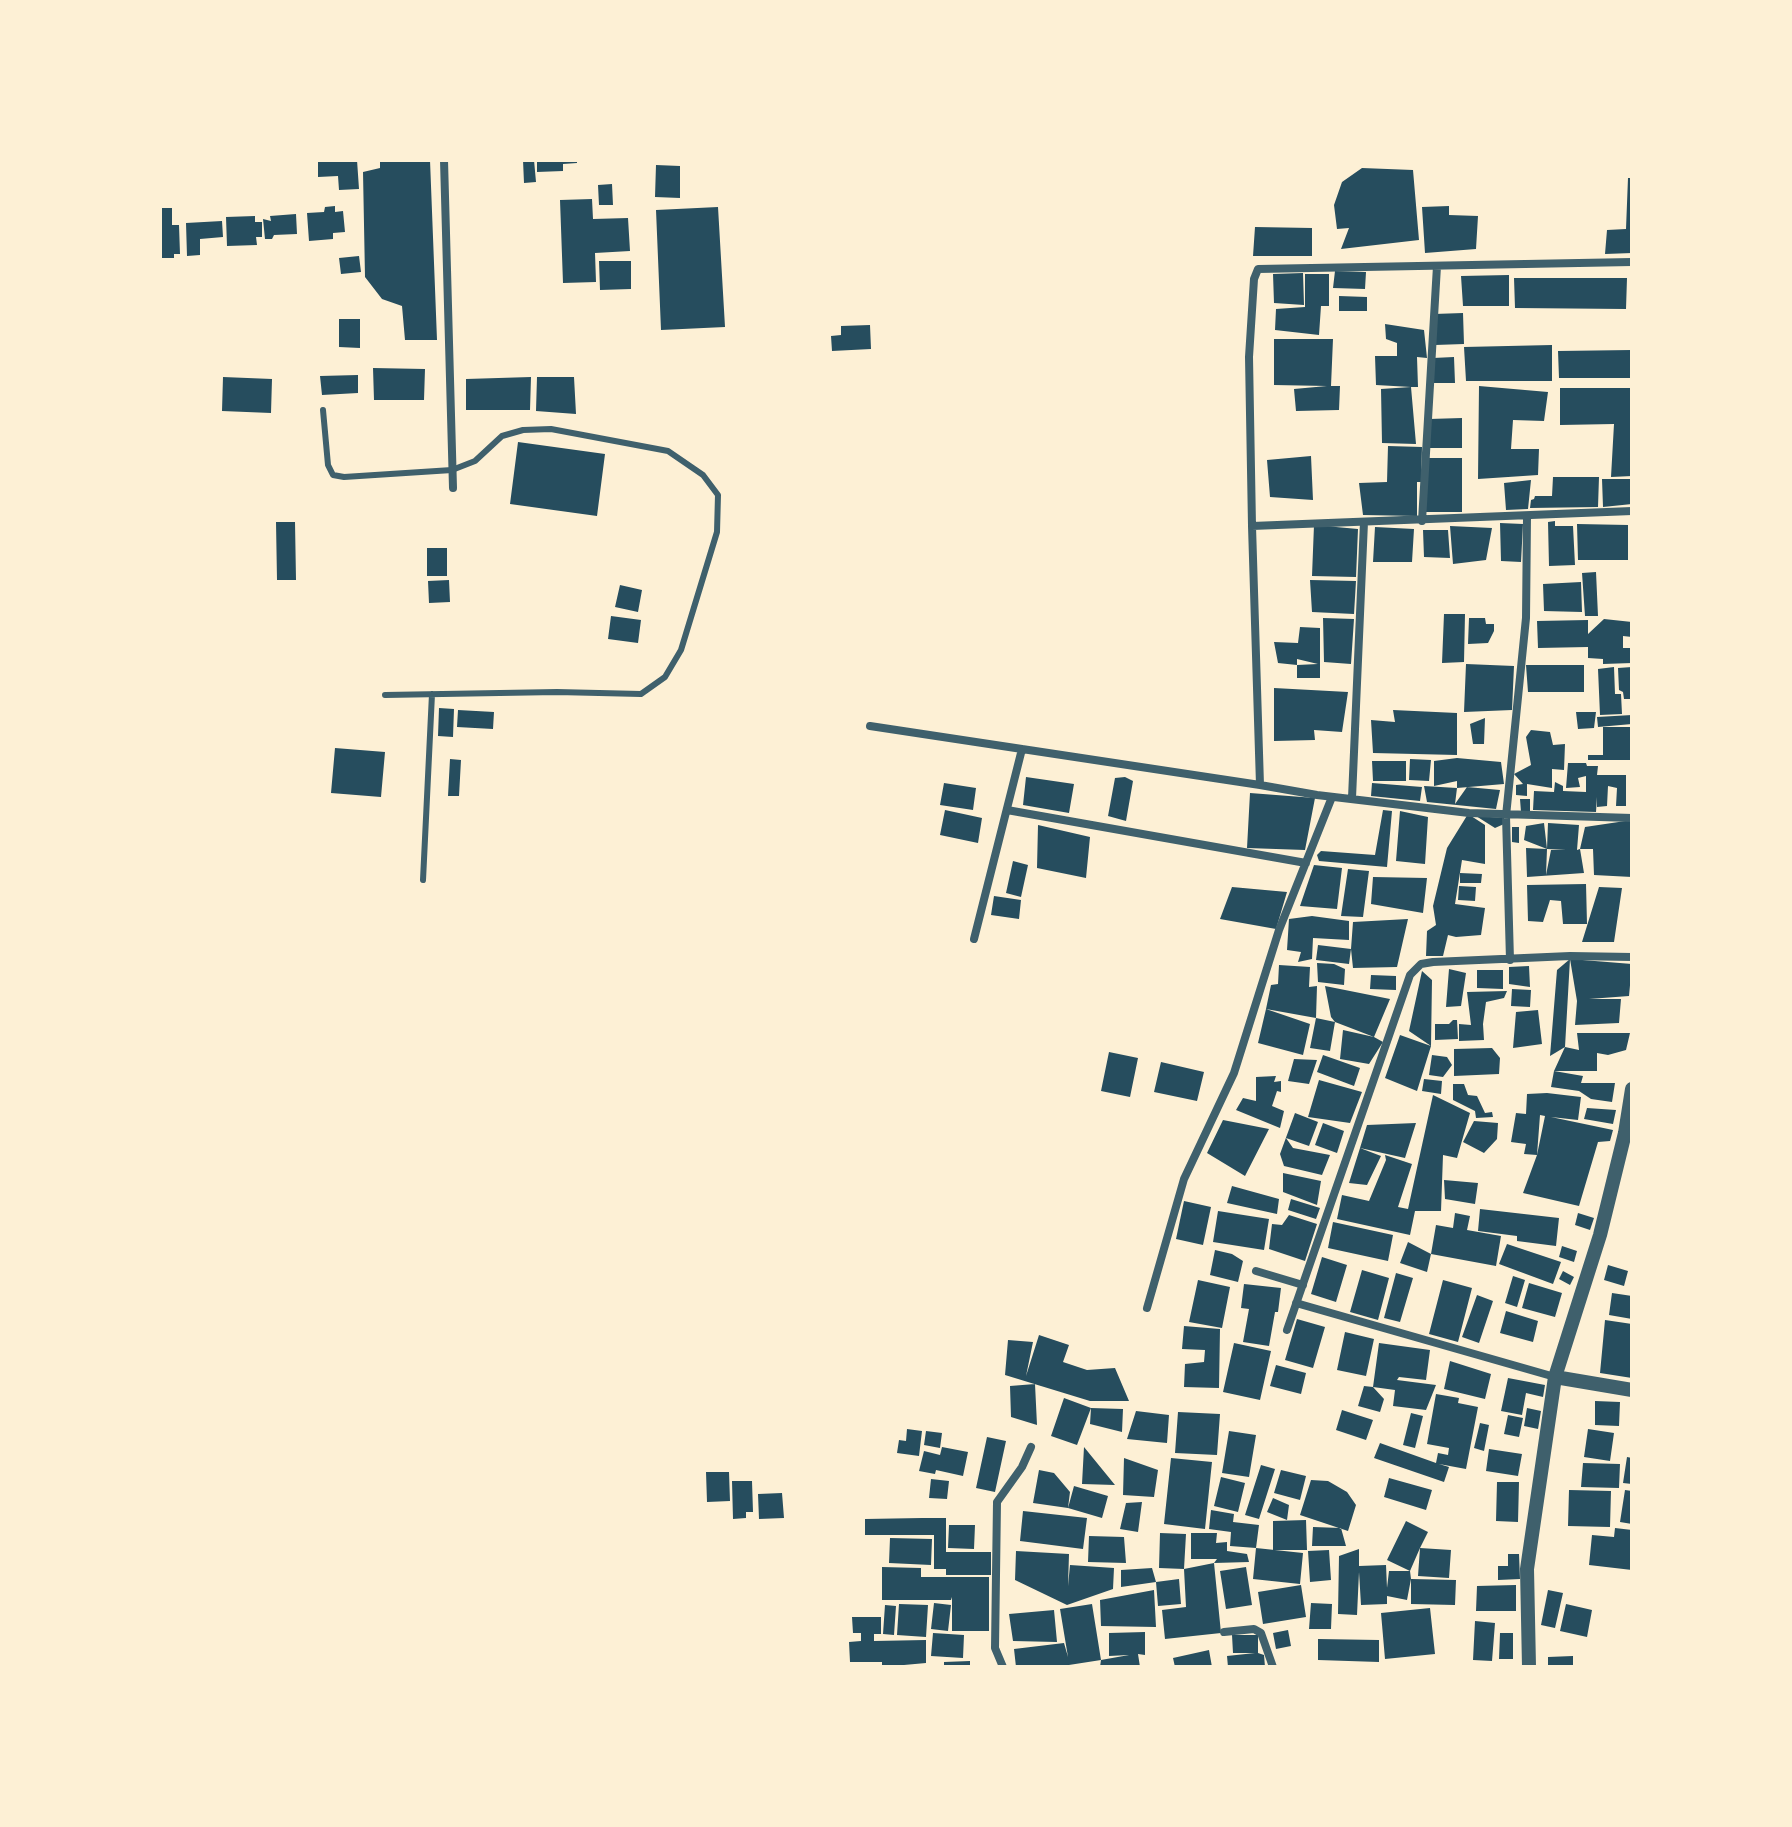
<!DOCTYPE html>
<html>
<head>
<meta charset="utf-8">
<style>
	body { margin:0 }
	#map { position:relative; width:1792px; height:1827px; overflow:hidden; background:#fdf0d5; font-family:Barlow,sans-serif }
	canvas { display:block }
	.frame { position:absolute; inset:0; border:162px solid #fdf0d5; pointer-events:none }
</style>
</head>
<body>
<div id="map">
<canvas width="1792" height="1827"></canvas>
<div class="frame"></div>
</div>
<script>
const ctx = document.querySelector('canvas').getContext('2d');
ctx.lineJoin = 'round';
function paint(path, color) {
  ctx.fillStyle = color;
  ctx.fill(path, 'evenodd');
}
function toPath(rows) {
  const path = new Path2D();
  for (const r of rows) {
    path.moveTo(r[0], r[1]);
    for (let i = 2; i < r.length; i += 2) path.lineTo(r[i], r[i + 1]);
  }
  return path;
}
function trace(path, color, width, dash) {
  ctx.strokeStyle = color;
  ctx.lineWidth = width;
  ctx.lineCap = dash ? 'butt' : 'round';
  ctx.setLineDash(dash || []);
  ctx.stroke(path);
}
paint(toPath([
	[318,160,357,160,359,189,339,190,338,176,318,177],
	[380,160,430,160,437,340,405,340,402,306,382,299,365,277,363,172,380,168],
	[523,160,534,160,536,182,524,183],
	[537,160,577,160,577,163,563,164,563,171,537,172],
	[656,165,680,166,680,198,655,197],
	[1362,168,1413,170,1419,240,1341,249,1349,228,1337,229,1334,205,1342,182],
	[1628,178,1632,178,1632,253,1605,254,1607,230,1626,229],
	[612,184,613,205,599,205,598,185],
	[592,199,593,219,628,218,630,251,595,253,596,282,563,283,560,200],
	[335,206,335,212,343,211,345,232,333,233,333,239,309,241,307,213,324,212,325,207],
	[1449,206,1449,215,1478,216,1476,249,1425,253,1422,207],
	[718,207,725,327,661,330,656,210],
	[160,208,172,208,172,225,179,225,180,254,174,254,174,258,160,258],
	[296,214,297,234,274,235,272,239,265,239,263,219,271,221,270,216],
	[255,216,255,222,262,222,262,237,256,237,257,245,227,246,226,217],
	[222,221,223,237,200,239,200,255,187,256,186,223],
	[1255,227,1312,228,1312,256,1253,256],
	[359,256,361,272,341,274,339,258],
	[599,261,631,261,631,289,600,290],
	[1335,271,1366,272,1365,289,1333,288],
	[1303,273,1304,305,1274,303,1273,274],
	[1305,274,1329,274,1329,306,1321,306,1319,335,1275,330,1276,309,1305,307],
	[1509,275,1509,306,1463,306,1461,276],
	[1514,278,1627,278,1626,309,1515,308],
	[1339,296,1367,297,1367,311,1339,311],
	[1463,313,1464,344,1435,345,1434,314],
	[339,319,360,319,360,348,339,347],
	[1385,324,1424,330,1427,358,1417,357,1418,387,1411,387,1416,444,1382,443,1381,389,1411,387,1376,385,1375,356,1397,356,1397,343,1386,339],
	[870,325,871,349,832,351,831,336,841,335,841,326],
	[1274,339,1333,339,1331,386,1340,386,1339,410,1296,411,1294,389,1327,386,1274,385],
	[1552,345,1552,381,1466,381,1464,347],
	[1632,350,1632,378,1559,378,1558,351],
	[1454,357,1455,383,1433,383,1433,358],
	[373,368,425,369,424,400,374,400],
	[358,375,358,393,322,395,320,376],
	[223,377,272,379,271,413,222,411],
	[531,377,530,410,466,410,466,379],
	[537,377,574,377,576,414,536,411],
	[1479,386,1548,392,1544,421,1513,420,1511,449,1539,449,1538,475,1478,479],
	[1560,388,1632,388,1632,476,1611,477,1614,424,1560,425],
	[1462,418,1462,448,1430,448,1429,419],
	[518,442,605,454,597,516,510,504],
	[1388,446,1422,447,1421,482,1417,482,1417,516,1363,515,1359,483,1387,482],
	[1311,456,1313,500,1270,497,1267,460],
	[1426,458,1462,458,1462,512,1426,512],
	[1553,477,1599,477,1598,507,1530,508,1531,500,1534,499,1535,496,1552,496],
	[1602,479,1632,479,1632,504,1603,507],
	[1531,480,1528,509,1506,510,1504,483],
	[1555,521,1555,526,1573,526,1575,565,1549,566,1548,522],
	[276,522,295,522,296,580,277,580],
	[1500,523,1523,524,1521,562,1501,561],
	[1577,524,1628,525,1628,560,1578,560],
	[1314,525,1358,529,1356,577,1312,576],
	[1450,526,1492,528,1486,560,1453,564],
	[1375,527,1414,529,1412,562,1373,562],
	[1423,530,1448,530,1450,558,1424,557],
	[427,548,447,548,447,576,427,576],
	[1596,572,1598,616,1585,616,1582,573],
	[449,580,450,602,429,603,428,581],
	[1310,580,1356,581,1354,614,1312,612],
	[1581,582,1582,612,1544,611,1543,584],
	[620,585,642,590,638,612,615,607],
	[1444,614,1465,614,1464,662,1442,663],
	[611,616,641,620,638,643,608,639],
	[1323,618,1354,619,1351,664,1324,662],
	[1469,618,1485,618,1486,624,1494,624,1494,631,1488,643,1468,644],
	[1604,619,1632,622,1632,637,1623,636,1623,648,1632,648,1632,663,1603,664,1603,659,1588,658,1588,647,1538,648,1537,621,1588,620,1588,634],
	[1300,627,1320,628,1320,678,1297,678,1297,665,1318,664,1297,659,1297,665,1278,663,1274,642,1298,643],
	[1466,664,1514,666,1512,710,1464,712],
	[1526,665,1584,665,1584,692,1528,692],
	[1614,667,1615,694,1621,694,1622,714,1600,715,1598,669],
	[1632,667,1632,699,1624,699,1623,692,1619,690,1618,668],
	[1274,688,1348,692,1342,732,1314,730,1315,740,1274,741],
	[439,708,454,709,453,737,438,736],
	[458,710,494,712,493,729,457,727],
	[1393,710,1457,713,1457,755,1373,753,1371,720,1395,722],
	[1576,712,1596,712,1594,728,1578,729],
	[1632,715,1632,724,1598,727,1597,717],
	[1485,718,1484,744,1473,744,1470,724],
	[1603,727,1632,727,1632,760,1588,760,1588,755,1603,755],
	[1531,730,1550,732,1553,745,1565,744,1564,770,1552,769,1552,788,1527,784,1527,796,1516,795,1516,785,1523,784,1514,774,1531,765,1526,737],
	[335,748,385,752,381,797,331,793],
	[1457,758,1501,762,1504,784,1457,788,1455,804,1467,787,1500,790,1496,809,1427,802,1424,786,1457,788,1457,781,1434,786,1434,761],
	[450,759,461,760,459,796,448,796],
	[1410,759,1431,760,1429,781,1409,780],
	[1372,761,1406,761,1406,781,1373,781],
	[1568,763,1586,763,1587,766,1598,766,1597,775,1626,775,1626,806,1616,806,1617,788,1608,786,1607,806,1597,807,1597,797,1596,812,1533,810,1534,791,1554,792,1555,782,1563,786,1563,791,1586,792,1586,776,1578,778,1580,787,1566,788],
	[1026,777,1074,784,1069,813,1023,805],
	[1125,777,1133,781,1126,821,1108,816,1115,778],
	[944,783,976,788,973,810,940,805],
	[1372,783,1422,787,1420,801,1371,796],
	[1250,793,1315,798,1305,850,1247,848],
	[1520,799,1530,799,1530,811,1521,812],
	[945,810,982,818,978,843,940,835],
	[1383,810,1392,811,1387,867,1319,861,1317,855,1321,851,1375,855],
	[1400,811,1428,817,1425,864,1396,861],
	[1468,814,1485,825,1485,864,1462,860,1455,904,1485,908,1481,935,1456,937,1448,935,1443,956,1426,956,1427,931,1436,925,1433,906,1447,848],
	[1476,816,1504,818,1504,824,1495,828],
	[1632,820,1632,877,1594,875,1593,849,1580,849,1585,827],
	[1544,823,1547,849,1546,875,1551,850,1566,850,1547,849,1548,823,1579,825,1577,850,1580,849,1584,873,1527,877,1526,848,1547,849,1524,840,1526,826],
	[1038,825,1090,837,1086,878,1037,868],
	[1512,827,1519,827,1519,843,1512,842],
	[1013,861,1028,865,1021,897,1006,893],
	[1314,865,1342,868,1337,909,1300,906],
	[1348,869,1369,871,1363,917,1341,916],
	[1460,873,1482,874,1481,883,1460,883],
	[1373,877,1427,878,1423,913,1371,904],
	[1586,884,1587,924,1563,924,1561,901,1550,900,1543,922,1528,921,1527,885],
	[1459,886,1476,887,1475,901,1458,900],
	[1232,887,1287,892,1276,929,1220,919],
	[1599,887,1622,888,1614,942,1582,942],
	[994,896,1021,900,1019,919,991,915],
	[1312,916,1349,921,1349,940,1313,938,1312,959,1298,962,1301,952,1287,950,1289,919],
	[1408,919,1397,967,1353,968,1351,949,1353,922],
	[1318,945,1351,949,1349,964,1316,960],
	[1570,959,1632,964,1629,996,1589,999,1621,999,1619,1023,1575,1025,1577,1001],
	[1570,959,1565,1047,1550,1056,1557,970],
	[1317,963,1334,964,1345,969,1344,985,1318,982],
	[1279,965,1310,967,1309,987,1317,986,1316,1018,1266,1009,1271,985,1278,984],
	[1529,966,1530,987,1509,984,1509,967],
	[1449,969,1466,973,1461,1006,1446,1007],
	[1477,970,1503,970,1503,989,1477,988],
	[1422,971,1432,980,1431,1046,1409,1031],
	[1371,975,1396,976,1396,990,1370,989],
	[1325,986,1390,999,1374,1037,1383,1042,1369,1064,1340,1059,1343,1030,1374,1037,1335,1022,1331,1017],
	[1512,989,1531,990,1530,1007,1511,1006],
	[1507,991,1504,998,1486,1002,1483,1024,1484,1040,1459,1041,1459,1024,1471,1025,1467,992],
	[1266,1009,1310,1024,1303,1055,1258,1043],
	[1538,1010,1542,1044,1513,1048,1516,1012],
	[1316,1018,1335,1022,1330,1051,1310,1048],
	[1453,1020,1457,1020,1458,1039,1435,1040,1435,1024,1449,1024],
	[1577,1033,1630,1033,1626,1050,1608,1055,1597,1053,1597,1071,1554,1071,1583,1076,1581,1083,1615,1083,1612,1102,1591,1099,1579,1091,1551,1087,1554,1071,1565,1047,1579,1050],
	[1400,1035,1431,1046,1417,1091,1385,1078],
	[1492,1048,1500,1058,1499,1074,1454,1076,1454,1049],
	[1109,1052,1138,1058,1130,1097,1101,1091],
	[1323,1055,1360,1068,1354,1086,1317,1072],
	[1432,1055,1447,1057,1452,1065,1443,1077,1429,1075],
	[1294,1059,1317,1060,1309,1084,1288,1081],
	[1161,1062,1204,1072,1197,1101,1154,1092],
	[1276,1076,1274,1082,1281,1081,1281,1092,1277,1091,1272,1106,1284,1111,1280,1128,1236,1110,1243,1098,1256,1101,1256,1077],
	[1424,1079,1442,1081,1441,1094,1422,1091],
	[1319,1080,1362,1092,1350,1123,1308,1117],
	[1453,1084,1464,1084,1468,1095,1477,1096,1485,1113,1492,1112,1493,1117,1476,1118,1475,1111,1453,1100],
	[1547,1093,1581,1097,1578,1120,1551,1117,1613,1130,1610,1141,1598,1142,1579,1206,1523,1193,1537,1155,1524,1154,1526,1144,1511,1142,1516,1113,1526,1114,1527,1094],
	[1540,1115,1545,1116,1537,1155],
	[1433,1095,1470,1113,1457,1158,1443,1155,1441,1211,1415,1211,1410,1235,1337,1219,1342,1195,1369,1201,1386,1160,1385,1155,1412,1164,1398,1207,1408,1209],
	[1587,1108,1616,1110,1613,1124,1584,1119],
	[1295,1113,1318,1122,1309,1146,1286,1138,1293,1148,1330,1155,1322,1175,1284,1166,1280,1154],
	[1223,1120,1269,1129,1245,1176,1207,1153],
	[1474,1121,1498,1123,1497,1139,1484,1153,1463,1142],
	[1323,1123,1344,1131,1337,1153,1315,1145],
	[1416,1123,1405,1158,1360,1148,1381,1156,1367,1185,1349,1183,1360,1148,1367,1125],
	[1283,1173,1321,1181,1317,1205,1283,1192],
	[1444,1180,1478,1183,1475,1204,1445,1199],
	[1232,1186,1279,1199,1277,1214,1227,1203],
	[1291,1199,1320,1208,1316,1219,1288,1210],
	[1184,1201,1211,1207,1203,1245,1176,1239],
	[1480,1209,1559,1218,1556,1246,1517,1241,1517,1236,1478,1231],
	[1218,1211,1269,1219,1264,1250,1213,1242],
	[1455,1213,1470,1216,1467,1230,1501,1236,1496,1266,1431,1254,1427,1272,1400,1263,1408,1242,1431,1254,1436,1225,1453,1228],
	[1578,1213,1594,1218,1590,1230,1575,1225],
	[1289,1215,1317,1224,1305,1261,1269,1249,1272,1224,1282,1225],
	[1333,1222,1393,1235,1388,1261,1328,1248],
	[1507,1244,1561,1262,1553,1284,1499,1264],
	[1562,1246,1577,1251,1574,1262,1559,1257],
	[1215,1250,1232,1254,1243,1261,1238,1282,1210,1275],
	[1322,1257,1347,1265,1336,1302,1311,1294],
	[1608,1265,1628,1271,1624,1286,1604,1280],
	[1362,1270,1389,1278,1378,1320,1350,1312],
	[1563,1271,1574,1277,1570,1285,1559,1279],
	[1396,1273,1413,1278,1400,1322,1384,1318],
	[1513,1276,1525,1280,1517,1307,1505,1303],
	[1198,1280,1230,1287,1222,1328,1189,1322],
	[1443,1280,1472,1288,1458,1342,1429,1334],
	[1529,1283,1562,1293,1555,1317,1522,1308],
	[1244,1284,1281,1288,1278,1312,1275,1312,1269,1346,1243,1342,1249,1309,1241,1308],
	[1612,1293,1632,1296,1632,1319,1609,1315],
	[1477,1295,1493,1301,1479,1343,1462,1337],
	[1506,1311,1538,1321,1533,1342,1500,1333],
	[1297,1319,1325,1327,1313,1368,1285,1360],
	[1605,1320,1632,1324,1630,1346,1632,1346,1632,1378,1600,1373],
	[1184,1326,1220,1329,1219,1388,1184,1387,1185,1364,1204,1362,1205,1350,1182,1349],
	[1345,1332,1374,1339,1366,1376,1337,1370],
	[1039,1335,1069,1345,1063,1362,1087,1370,1115,1368,1129,1401,1090,1401,1005,1375,1008,1340,1033,1342,1026,1376],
	[1234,1343,1271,1351,1260,1400,1223,1392],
	[1379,1343,1430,1350,1426,1380,1399,1377,1397,1380,1436,1385,1426,1410,1393,1406,1395,1390,1373,1387],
	[1450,1361,1491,1374,1485,1399,1444,1389],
	[1276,1365,1306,1373,1301,1394,1270,1386],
	[1508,1378,1545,1385,1543,1397,1526,1393,1522,1415,1501,1411],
	[1035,1384,1037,1425,1011,1417,1010,1386],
	[1364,1386,1373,1387,1384,1399,1380,1412,1358,1406],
	[1436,1394,1459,1398,1458,1403,1478,1407,1466,1469,1439,1464,1449,1467,1444,1482,1374,1458,1380,1443,1436,1463,1438,1453,1448,1455,1449,1448,1427,1444],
	[1064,1398,1091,1408,1123,1409,1122,1432,1090,1424,1091,1408,1077,1445,1051,1436],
	[1595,1401,1620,1402,1619,1426,1595,1425],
	[1527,1408,1541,1411,1538,1429,1524,1426],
	[1342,1410,1373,1420,1366,1440,1336,1430],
	[1136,1411,1169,1415,1167,1443,1127,1439],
	[1178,1412,1220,1414,1217,1455,1175,1453],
	[1411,1413,1423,1416,1415,1448,1403,1445],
	[1508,1415,1523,1418,1519,1437,1504,1434],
	[1480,1423,1489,1425,1484,1451,1474,1448],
	[907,1429,922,1431,919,1456,897,1453,899,1440,906,1441],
	[1588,1429,1614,1433,1610,1461,1584,1457],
	[926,1431,942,1433,940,1448,924,1445],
	[1229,1431,1256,1435,1249,1477,1222,1473],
	[987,1437,1006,1441,995,1492,976,1488],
	[942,1447,968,1452,963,1476,936,1470,935,1474,919,1471,924,1451,940,1455],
	[1084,1447,1115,1485,1082,1484],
	[1489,1449,1522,1454,1518,1476,1486,1471],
	[1627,1457,1632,1458,1632,1484,1623,1483],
	[1124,1458,1158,1470,1154,1497,1123,1495],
	[1171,1458,1212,1462,1205,1529,1164,1524],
	[1583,1463,1620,1464,1619,1488,1581,1487],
	[1261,1465,1275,1469,1259,1519,1245,1515],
	[1039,1470,1054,1473,1070,1492,1068,1508,1033,1503],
	[1281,1470,1306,1476,1300,1500,1274,1493],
	[706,1472,729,1472,730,1501,707,1502],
	[1221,1477,1245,1483,1238,1512,1214,1506],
	[1389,1478,1432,1490,1426,1510,1384,1497],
	[931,1479,949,1481,947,1499,929,1498],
	[1311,1480,1328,1481,1347,1492,1356,1505,1348,1531,1300,1515],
	[732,1481,752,1481,753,1512,746,1512,746,1518,733,1519],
	[1497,1482,1519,1482,1518,1522,1496,1521],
	[1074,1486,1108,1496,1102,1518,1068,1508],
	[1569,1490,1611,1491,1610,1527,1568,1526],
	[1625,1490,1632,1491,1632,1524,1620,1522],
	[782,1493,784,1518,759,1519,758,1494],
	[1273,1498,1289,1505,1287,1520,1267,1512],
	[1142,1502,1138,1532,1120,1529,1126,1503],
	[1211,1510,1234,1514,1233,1522,1259,1525,1256,1548,1230,1546,1231,1532,1209,1529],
	[1023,1511,1087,1518,1083,1549,1020,1541],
	[922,1518,946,1518,946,1552,991,1552,991,1575,946,1575,946,1569,934,1569,934,1535,865,1535,865,1519],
	[1306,1520,1307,1550,1273,1550,1273,1521],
	[1406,1521,1428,1532,1420,1548,1451,1550,1449,1578,1418,1576,1420,1548,1410,1571,1387,1560],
	[949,1525,975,1525,974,1549,948,1548],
	[1313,1527,1341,1528,1346,1546,1312,1546],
	[1615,1528,1632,1530,1632,1570,1589,1565,1592,1535,1614,1537],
	[1160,1533,1186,1534,1184,1569,1159,1568],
	[1191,1533,1217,1533,1216,1543,1227,1542,1227,1551,1247,1554,1249,1562,1214,1563,1217,1559,1191,1559],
	[1089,1536,1124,1537,1126,1563,1088,1562],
	[890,1538,932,1539,931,1565,889,1563],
	[1256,1548,1303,1553,1300,1584,1253,1579],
	[1359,1549,1359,1566,1386,1565,1387,1588,1389,1571,1410,1571,1411,1579,1456,1580,1455,1605,1411,1604,1411,1579,1407,1600,1387,1596,1387,1604,1361,1605,1359,1572,1357,1615,1338,1614,1339,1556],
	[1329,1550,1331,1580,1310,1582,1308,1551],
	[1016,1551,1069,1554,1068,1586,1070,1565,1114,1568,1113,1589,1067,1605,1015,1580],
	[1508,1554,1519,1554,1520,1579,1498,1580,1498,1566,1508,1566],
	[1214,1563,1221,1633,1165,1639,1162,1610,1186,1607,1184,1569],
	[882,1567,921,1568,921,1577,989,1577,989,1631,952,1631,952,1597,951,1600,882,1600],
	[1246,1567,1252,1605,1226,1609,1220,1571],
	[1152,1568,1156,1582,1121,1587,1121,1570],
	[1179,1579,1181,1604,1158,1606,1156,1582],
	[1301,1585,1306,1617,1263,1624,1258,1592],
	[1516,1585,1516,1611,1476,1611,1477,1586],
	[1154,1590,1156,1627,1101,1626,1100,1600],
	[1548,1590,1563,1593,1555,1628,1541,1625],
	[934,1603,951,1605,948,1631,931,1629],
	[1311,1603,1332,1604,1331,1629,1309,1629],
	[899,1604,928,1605,926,1637,897,1635],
	[1092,1604,1101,1660,1056,1667,1016,1667,1014,1649,1064,1643,1068,1657,1060,1609],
	[1566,1604,1592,1610,1587,1637,1560,1631],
	[885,1605,896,1606,894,1635,883,1634],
	[1430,1608,1435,1654,1385,1659,1381,1613],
	[1054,1610,1057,1642,1013,1641,1009,1614],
	[852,1617,881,1617,881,1634,874,1634,874,1641,926,1640,926,1663,882,1667,882,1662,850,1662,849,1642,861,1641,861,1633,853,1633],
	[1475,1621,1495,1623,1492,1661,1473,1660],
	[1288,1630,1291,1646,1276,1649,1273,1633],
	[1145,1632,1145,1655,1138,1654,1140,1667,1100,1667,1101,1660,1129,1655,1109,1656,1109,1633],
	[933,1633,964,1635,963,1658,931,1656],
	[1500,1633,1513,1633,1513,1659,1499,1659],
	[1232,1635,1258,1635,1258,1653,1264,1655,1265,1667,1228,1667,1227,1656,1255,1653,1233,1653],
	[1318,1639,1379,1640,1379,1662,1318,1660],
	[1209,1650,1212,1667,1175,1667,1173,1658],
	[1573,1656,1573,1667,1548,1667,1548,1657],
	[970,1661,970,1667,944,1667,944,1662]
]), '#264d5e');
trace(toPath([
	[323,410,328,465,333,475,344,477,452,470,475,461,502,436,523,430,551,429,668,451,703,475,718,495,717,532,681,650,665,677,641,694,557,692,385,695],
	[423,880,432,694]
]), '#3f606c', 6);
trace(toPath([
	[444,160,453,488],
	[1632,262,1258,269,1254,279,1249,357,1252,526,1260,785,1317,795,1469,813,1632,818],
	[1422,521,1437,266],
	[1252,526,1632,511],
	[870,726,1260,785],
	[1352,798,1364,522],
	[1007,810,1306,863],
	[974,939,1022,749],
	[1510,960,1506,816,1526,618,1527,517],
	[1256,1271,1303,1285],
	[1296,1303,1555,1377],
	[1147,1308,1184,1179,1234,1073,1279,930,1332,797],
	[1287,1330,1410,975,1421,964,1433,962,1570,956,1632,957],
	[1224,1632,1254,1629,1261,1633,1273,1667],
	[1003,1667,995,1648,997,1502,1022,1467,1031,1447]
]), '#3f606c', 8);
trace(toPath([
	[1555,1377,1632,1390],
	[1529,1667,1527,1569,1555,1377,1600,1235,1625,1133,1632,1089]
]), '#3f606c', 14);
</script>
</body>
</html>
